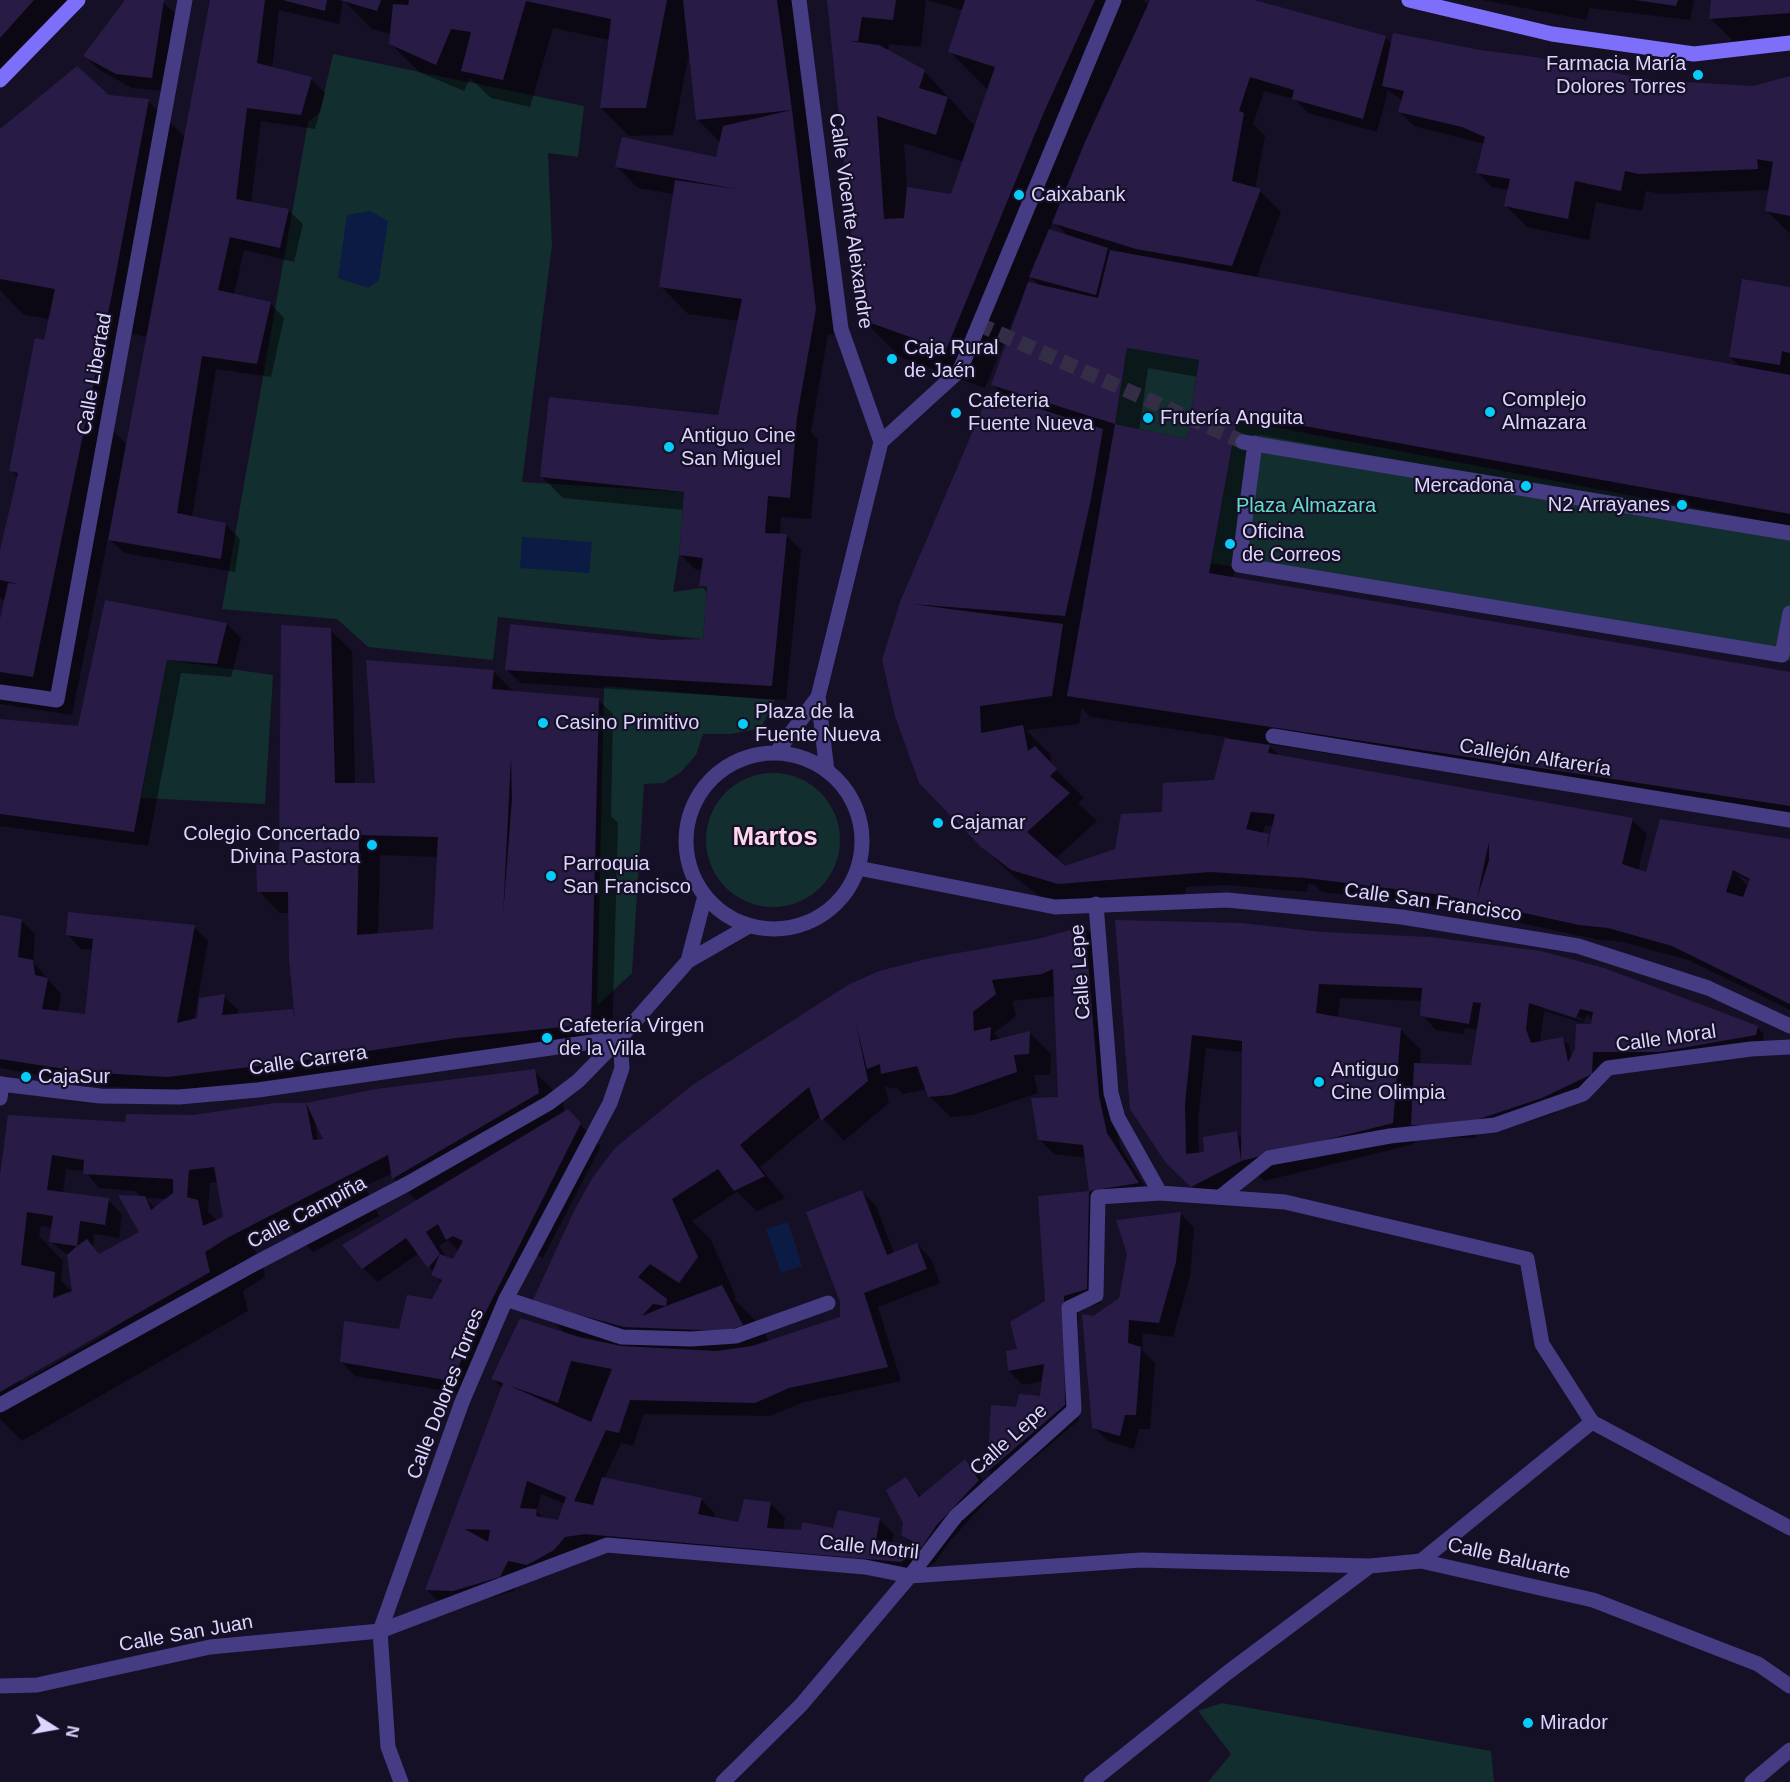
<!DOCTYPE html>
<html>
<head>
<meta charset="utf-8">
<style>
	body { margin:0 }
	#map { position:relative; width:1790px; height:1782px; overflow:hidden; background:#151026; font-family:Helvetica,sans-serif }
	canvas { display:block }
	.north { position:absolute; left:24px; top:1698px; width:60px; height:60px; -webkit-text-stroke:4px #151026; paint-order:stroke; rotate:101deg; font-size:16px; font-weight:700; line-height:24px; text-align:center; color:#ddd5fe }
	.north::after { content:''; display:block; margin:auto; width:21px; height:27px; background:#ddd5fe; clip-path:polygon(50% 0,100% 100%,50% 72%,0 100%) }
</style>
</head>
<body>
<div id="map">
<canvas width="1790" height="1782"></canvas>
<div class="north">N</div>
</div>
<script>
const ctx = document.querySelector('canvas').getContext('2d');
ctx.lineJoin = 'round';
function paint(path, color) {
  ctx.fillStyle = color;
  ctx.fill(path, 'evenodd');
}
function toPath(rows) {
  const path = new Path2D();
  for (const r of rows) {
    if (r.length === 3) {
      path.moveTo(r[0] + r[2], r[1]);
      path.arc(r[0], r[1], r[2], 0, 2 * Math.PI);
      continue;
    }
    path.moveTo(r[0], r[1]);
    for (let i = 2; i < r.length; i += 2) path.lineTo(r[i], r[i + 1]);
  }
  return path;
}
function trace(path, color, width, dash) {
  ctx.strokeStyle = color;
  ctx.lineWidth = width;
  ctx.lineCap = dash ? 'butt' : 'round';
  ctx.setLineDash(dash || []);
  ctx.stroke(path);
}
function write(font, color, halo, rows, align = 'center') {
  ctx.font = font + ' Helvetica,sans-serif';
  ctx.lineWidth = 4.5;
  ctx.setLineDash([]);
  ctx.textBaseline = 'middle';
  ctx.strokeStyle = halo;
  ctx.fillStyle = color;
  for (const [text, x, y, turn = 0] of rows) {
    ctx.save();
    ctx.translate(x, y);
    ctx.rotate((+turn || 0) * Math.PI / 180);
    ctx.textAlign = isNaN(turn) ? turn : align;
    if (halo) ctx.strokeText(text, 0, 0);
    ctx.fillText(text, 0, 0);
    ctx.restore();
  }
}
paint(toPath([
	[333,54,584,106,578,157,548,153,552,245,522,482,684,492,679,555,673,592,707,587,703,639,498,617,493,660,368,647,337,619,222,609,308,122,320,112],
	[1127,348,1199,360,1191,411,1790,526,1790,661,1211,563,1233,443,1188,431,1187,439,1115,424],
	[167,660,273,675,265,804,141,798],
	[604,686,775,700,761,728,731,734,703,734,696,755,681,772,664,783,644,784,632,973,597,1006],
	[773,840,67],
	[1222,1703,1491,1751,1494,1782,1208,1782,1231,1754,1198,1711]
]), '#132e2f');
paint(toPath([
	[370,211,388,221,379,280,368,288,338,278,347,215],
	[522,537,592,542,589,573,520,568],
	[788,1222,802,1266,781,1273,766,1229]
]), '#0c1b43');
paint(toPath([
	[0,0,75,0,0,75],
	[127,0,161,0,178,16,166,91,132,88,99,70,85,56],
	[212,0,798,0,843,336,828,334,811,432,818,440,811,519,781,517,780,535,787,536,801,550,786,700,521,683,506,669,662,642,705,641,708,593,701,586,703,570,695,569,681,555,684,510,563,498,542,477,719,417,739,321,688,314,660,286,674,194,638,188,617,167,717,159,721,143,697,119,689,54,673,135,629,136,601,108,610,40,553,28,530,107,491,98,470,78,464,91,419,72,391,44,392,34,372,29,343,0,339,24,279,10,272,69,311,79,325,93,315,129,261,121,251,203,288,210,303,224,294,262,244,250,234,294,270,303,284,318,271,377,216,369,192,517,226,525,240,539,235,572,124,553,108,538,72,715,0,704,0,626,5,602,0,597,0,552,18,478,11,471,50,319,24,315,0,290,0,131,108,97,148,101,186,138],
	[121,332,148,337,127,445,103,420],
	[829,0,1143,0,1149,6,1152,0,1248,0,1385,37,1392,44,1651,82,1754,88,1790,77,1790,234,1766,210,1770,190,1661,194,1646,191,1642,211,1596,202,1589,240,1527,227,1506,206,1509,190,1492,187,1478,173,1485,144,1414,126,1400,112,1403,101,1388,90,1377,132,1308,113,1295,99,1264,91,1253,124,1265,136,1255,189,1260,191,1281,212,1256,278,1742,368,1730,357,1790,289,1790,531,1259,435,1233,579,1790,674,1790,824,1267,744,1280,756,1632,820,1647,834,1638,871,1647,874,1790,843,1790,1010,1688,960,1623,942,1594,939,1457,909,1322,892,1315,885,1308,884,1307,892,1225,885,1186,887,1185,901,1087,911,1040,897,1011,874,982,846,884,660,1010,401,993,385,1019,311,1017,310,985,388,900,357,861,318],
	[926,0,963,10,949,51,988,90,976,127,924,71,888,52,889,44,921,47],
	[904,143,964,162,952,196,907,189],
	[1053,221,1069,237,1049,231],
	[1030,277,1040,286,1028,284],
	[1148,368,1198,377,1188,441,1139,431],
	[1082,708,1090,717,1227,737,1215,782,1163,814,1117,850,1065,868,1055,859,1097,821,1078,803,1084,798,1052,766,1050,754,1026,730,1079,724],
	[1265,825,1274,826,1271,838,1263,834],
	[1736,874,1751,881,1749,887],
	[1482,0,1694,0,1690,20,1589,8,1587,20],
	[1713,0,1790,0,1790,42,1738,46,1711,19],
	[106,601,227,624,241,638,231,677,181,673,148,846,0,826,0,721,80,728],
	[330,630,352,651,355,784,377,784,493,671,514,692,598,700,613,714,611,816,618,823,612,1045,322,1082,313,1073,313,1075,182,1091,99,1086,0,1068,0,917,21,920,35,934,33,962,61,994,58,1012,87,1015,94,950,81,949,67,934,194,927,208,941,194,1021,198,1019,224,996,238,1010,238,1016,292,1011,296,1014,290,913,280,913,259,891,280,853],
	[380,855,438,857,434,930,378,935],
	[1116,922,1757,1027,1764,1034,1762,1041,1641,1067,1599,1064,1599,1081,1553,1103,1555,1113,1508,1128,1496,1116,1498,1122,1476,1129,1476,1138,1427,1138,1415,1126,1414,1144,1264,1181,1256,1174,1206,1200,1182,1177],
	[1340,998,1423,1001,1422,1015,1436,1030,1464,1034,1465,1028,1478,1030,1475,1067,1420,1065,1421,1050,1400,1029,1338,1018],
	[1544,1006,1584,1019,1583,1021,1544,1009],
	[1544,1011,1583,1023,1587,1014,1593,1020,1572,1058,1569,1045,1562,1039,1540,1043],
	[1206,1048,1242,1052,1242,1139,1236,1133,1206,1154,1199,1154,1198,1120],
	[1084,927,1098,941,1112,1111,1121,1148,1151,1197,1103,1204,1101,1303,1078,1310,1079,1420,1002,1485,988,1471,992,1407,1017,1409,1041,1398,1043,1381,1023,1385,1009,1371,1047,1302,1040,1197,1091,1192,1086,1158,1054,1154,1039,1139,1060,1098,1055,996,1013,1001,1016,1016,994,1033,1001,1040,1030,1033,1051,1054,1050,1075,1034,1075,1038,1093,973,1115,951,1117,929,1096,927,1089,903,1094,896,1087,890,1089,885,1085,889,1103,844,1141,821,1116,760,1167,785,1198,757,1211,737,1192,692,1221,711,1240,736,1297,734,1299,761,1326,769,1342,842,1319,861,1191,876,1206,894,1253,917,1244,931,1259,940,1283,878,1307,901,1381,804,1402,770,1416,644,1414,633,1446,621,1443,604,1479,701,1499,715,1514,714,1519,739,1524,770,1503,785,1518,783,1531,834,1529,880,1520,894,1534,892,1544,916,1548,903,1535,906,1479,922,1497,965,1461,979,1475,992,1495,950,1541,936,1561,916,1576,600,1548,543,1578,522,1574,514,1591,468,1604,441,1604,427,1590,502,1388,493,1378,566,1334,533,1302,616,1149,667,1105,848,987],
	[541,1494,565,1504,559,1521,545,1519,537,1511],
	[534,1071,562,1099,565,1113,567,1111,601,1146,543,1258,534,1253,465,1394,355,1376,341,1362,400,1331,433,1300,442,1284,419,1253,378,1282,363,1268,417,1201,394,1179,393,1173,365,1186,379,1216,313,1252,289,1227,251,1247,262,1258,265,1277,243,1291,248,1311,22,1441,0,1419,0,1186,9,1117,126,1124,275,1105,308,1104],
	[314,1118,325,1140,318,1141],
	[66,1169,85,1171,99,1188,135,1191,141,1197,141,1233,100,1255,93,1247,94,1234,119,1238,122,1214,108,1200,63,1194],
	[218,1182,225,1218,218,1221,208,1212,210,1183],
	[145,1198,168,1199,155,1208],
	[41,1226,53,1228,51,1242,69,1256,74,1293,61,1281,63,1261,39,1236],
	[448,1240,459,1251,454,1261,447,1258,439,1246],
	[109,1328,111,1331,21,1383,21,1379],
	[1180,1213,1194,1228,1190,1276,1173,1337,1143,1333,1142,1350,1155,1363,1150,1429,1139,1429,1134,1449,1108,1441,1093,1427,1094,1317,1121,1299]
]), '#0007');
paint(toPath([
	[0,0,34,0,0,38],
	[125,0,164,0,152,78,116,74,83,56],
	[210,0,265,0,257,63,312,77,301,115,247,108,236,199,289,209,280,248,230,237,218,290,271,302,257,364,202,356,177,513,226,523,221,559,108,540],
	[283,0,327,0,325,11],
	[340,0,381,0,377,11],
	[409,0,667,0,646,108,600,108,611,19,526,1,503,80,461,71,471,32,451,29,436,65,389,44,393,4,408,5],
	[683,0,777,0,792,110,696,120],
	[827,0,896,0,893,20,862,17,858,41,849,41,879,45,925,70,919,88,948,97,936,135,877,116,884,219,904,218,907,187,951,194,995,67,948,52,965,0,1095,0,1044,112,946,350,860,319],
	[1150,0,1254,0,1386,36,1363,119,1292,99,1294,90,1250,77,1239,111,1244,113,1232,181,1261,189,1232,266,1136,249,1052,223,1085,142],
	[1635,0,1678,0,1676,6],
	[1711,0,1790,0,1790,13,1709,19],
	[1393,33,1480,50,1535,57,1651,80,1753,86,1790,76,1790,216,1765,211,1773,162,1757,159,1758,169,1639,174,1625,171,1621,191,1575,181,1568,219,1504,206,1510,179,1476,173,1485,137,1462,127,1398,112,1404,91,1382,86],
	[77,66,109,95,149,99,111,299,33,677,0,672,0,619,8,583,18,584,0,580,0,550,18,473,9,471,35,338,44,340,55,289,0,279,0,129],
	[792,110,816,309,797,417,790,498,768,496,765,533,787,534,772,686,505,670,510,624,662,640,703,639,707,587,699,586,703,558,679,555,684,492,540,477,549,397,718,415,742,299,659,287,675,180,742,190,615,167,622,137,716,157,723,126],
	[1049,229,1108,248,1096,295,1029,277],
	[1110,250,1790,375,1790,514,1238,414,1209,573,1790,672,1790,806,1067,696,1115,424,991,385,1028,282,1098,298],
	[1127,348,1199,360,1187,439,1115,424],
	[1742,279,1790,287,1790,353,1782,351,1780,365,1729,357],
	[989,393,1103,429,1091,499,1065,616,912,604,1063,624,1052,696,980,706,981,733,1023,725,1028,751,1035,746,1057,769,1050,776,1070,793,1027,832,1065,866,1115,849,1121,814,1162,812,1163,783,1214,780,1225,738,1270,745,1268,753,1633,818,1622,864,1646,872,1660,819,1790,839,1790,1004,1672,946,1608,928,1579,925,1442,895,1306,878,1210,872,1058,884,1011,870,981,847,919,783,895,716,882,660,900,602],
	[1251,812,1275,814,1266,852,1269,834,1246,829],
	[1489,842,1489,860,1477,898],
	[1733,870,1750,879,1743,897,1726,892],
	[105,600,227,623,217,664,167,660,134,832,0,814,0,719,78,726],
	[281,625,331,628,335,783,375,783,366,660,494,670,492,689,599,698,591,1024,456,1038,299,1061,167,1077,84,1072,0,1059,0,915,22,919,18,957,33,960,35,975,48,978,42,1009,85,1014,93,939,66,935,68,912,195,925,177,1023,197,1018,199,998,225,994,222,1015,293,1009,295,1020,289,959,288,892,257,892,256,852,279,852],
	[511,756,512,799,503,916],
	[359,835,438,837,433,929,357,935],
	[1115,920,1241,923,1322,932,1430,937,1541,951,1604,968,1758,1026,1756,1035,1659,1052,1593,1052,1592,1074,1542,1098,1461,1125,1411,1125,1414,1063,1471,1065,1481,1003,1473,1002,1469,1024,1420,1016,1422,988,1319,984,1316,1013,1401,1028,1393,1123,1241,1161,1242,1041,1192,1035,1185,1104,1186,1154,1204,1152,1203,1137,1237,1131,1241,1161,1191,1187,1166,1163,1130,1109],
	[1529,1003,1576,1018,1580,1009,1593,1012,1591,1024,1576,1024,1575,1049,1568,1062,1563,1037,1531,1043,1526,1029],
	[1085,926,1099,1096,1107,1133,1139,1183,1089,1191,1083,1145,1038,1140,1031,1098,1058,1097,1053,969,1042,974,992,980,996,994,973,1012,974,1031,991,1027,990,1041,1030,1031,1029,1054,1014,1055,1017,1072,951,1095,928,1097,917,1066,881,1074,880,1064,867,1069,855,1020,868,1081,821,1121,809,1087,740,1145,765,1176,734,1191,718,1169,672,1199,698,1257,679,1283,650,1264,638,1277,667,1299,666,1306,722,1285,743,1325,727,1331,624,1327,532,1302,575,1209,593,1177,615,1148,691,1086,848,985,879,971,930,958,1037,939],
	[653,1304,666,1306,642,1316],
	[535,1069,539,1093,392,1179,388,1155,227,1238,205,1252,210,1272,0,1392,0,1175,8,1115,125,1122,126,1114,193,1115,275,1103,306,1103,313,1140,323,1139,306,1103,376,1089],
	[52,1155,84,1160,83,1174,173,1179,173,1193,151,1210,145,1196,118,1195,139,1232,99,1254,87,1239,77,1246,80,1221,105,1225,109,1198,47,1190],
	[214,1167,223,1217,203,1226,198,1200,187,1197,189,1170],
	[27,1212,53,1216,49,1242,77,1246,67,1255,72,1291,53,1298,55,1272,21,1265],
	[568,1109,581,1123,451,1381,340,1362,344,1321,399,1329,407,1295,432,1299,442,1280,431,1275,440,1254,428,1268,406,1238,362,1269,342,1245],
	[438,1224,446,1240,453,1236,463,1241,453,1259,440,1254,426,1232],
	[862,1190,887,1255,917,1243,927,1269,864,1293,888,1367,789,1388,755,1403,630,1400,619,1433,606,1430,574,1501,593,1505,602,1477,702,1498,698,1514,738,1522,744,1499,771,1502,767,1528,801,1530,802,1522,833,1528,838,1510,880,1518,876,1540,922,1547,901,1535,903,1523,886,1490,906,1477,919,1497,965,1459,979,1480,936,1526,922,1547,901,1562,585,1534,565,1537,554,1550,527,1565,508,1561,500,1577,453,1591,425,1590,503,1383,491,1379,520,1318,579,1337,621,1346,717,1351,752,1346,840,1317,840,1302,806,1212],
	[571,1361,612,1369,591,1422,508,1385,558,1403],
	[527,1481,566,1497,558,1520,536,1516,537,1509,520,1508],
	[465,1529,490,1530,488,1542],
	[1089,1191,1087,1289,1064,1296,1065,1405,987,1472,991,1405,1016,1407,1019,1394,1040,1396,1044,1364,1008,1371,1006,1351,1017,1349,1010,1322,1045,1301,1038,1196],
	[1181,1212,1176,1262,1159,1323,1129,1320,1128,1343,1141,1347,1136,1415,1125,1415,1120,1436,1092,1428,1082,1314,1093,1316,1119,1298,1127,1254,1116,1220]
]), '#281c46');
trace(toPath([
	[978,324,1243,442]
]), '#332e46', 15, [15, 8]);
trace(toPath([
	[1243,442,1790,533],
	[1255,443,1239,565,1782,655,1790,613],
	[1096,904,1111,1093,1118,1118,1160,1193],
	[1220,1197,1269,1158,1390,1136,1495,1125,1583,1094,1608,1068,1751,1049,1790,1047],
	[506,1299,622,1337,691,1339,736,1336,828,1303],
	[1592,1422,1421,1561,1593,1600,1758,1664,1790,1686],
	[380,1631,607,1545,865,1567,910,1576,1141,1560,1370,1566,1421,1561],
	[723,1782,801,1705,910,1576,956,1516,1074,1410,1069,1308,1096,1295,1098,1197,1160,1193,1285,1202,1527,1259,1542,1344,1592,1422,1790,1528],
	[1091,1782,1227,1673,1370,1566],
	[1752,1782,1790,1750]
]), '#453c83', 15);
trace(toPath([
	[0,692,57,700,185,0],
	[1273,736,1790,820],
	[0,1098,2,1084],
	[0,1686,37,1685,210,1647,380,1631]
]), '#453c83', 15);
trace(toPath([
	[799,0,841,329,881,442],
	[881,442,960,370,1114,0],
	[818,697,827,771],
	[776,753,818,697,881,442],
	[774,841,88],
	[858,868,1055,907,1227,900,1402,917,1578,946,1708,988,1790,1026],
	[688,961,705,896],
	[0,1084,100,1096,179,1097,258,1090,620,1038],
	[0,1405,256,1263,407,1184,549,1103,578,1081,620,1038,688,961,749,926],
	[401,1782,388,1747,380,1631,462,1402,506,1299,610,1103,622,1068,620,1038]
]), '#453c83', 15);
trace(toPath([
	[1409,0,1552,34,1694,54,1790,43],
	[0,80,78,0]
]), '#7e6ffb', 15);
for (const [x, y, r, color] of [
	[1698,75,6,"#07ccf8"],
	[1019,195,6,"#07ccf8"],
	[892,359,6,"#07ccf8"],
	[1490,412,6,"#07ccf8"],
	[956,413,6,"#07ccf8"],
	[1148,418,6,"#07ccf8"],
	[669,447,6,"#07ccf8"],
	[1526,486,6,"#07ccf8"],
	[1682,505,6,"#07ccf8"],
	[1230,544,6,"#07ccf8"],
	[543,723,6,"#07ccf8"],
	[743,724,6,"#07ccf8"],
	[938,823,6,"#07ccf8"],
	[372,845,6,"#07ccf8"],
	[551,876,6,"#07ccf8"],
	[547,1038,6,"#07ccf8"],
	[26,1077,6,"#07ccf8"],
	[1319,1082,6,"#07ccf8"],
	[1528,1723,6,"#07ccf8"]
]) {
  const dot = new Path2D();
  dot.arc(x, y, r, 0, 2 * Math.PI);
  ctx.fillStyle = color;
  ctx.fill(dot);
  trace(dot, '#151026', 2);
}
write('20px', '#ddd5fe', '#151026', [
	["Farmacia María",1686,64,"right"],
	["Dolores Torres",1686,87,"right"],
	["Caixabank",1031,195],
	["Caja Rural",904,348],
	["de Jaén",904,371],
	["Complejo",1502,400],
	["Almazara",1502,423],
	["Cafeteria",968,401],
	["Fuente Nueva",968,424],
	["Frutería Anguita",1160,418],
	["Antiguo Cine",681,436],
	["San Miguel",681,459],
	["Mercadona",1514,486,"right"],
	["N2 Arrayanes",1670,505,"right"],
	["Oficina",1242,532],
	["de Correos",1242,555],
	["Plaza de la",755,712],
	["Fuente Nueva",755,735],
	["Casino Primitivo",555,723],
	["Cajamar",950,823],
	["Colegio Concertado",360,834,"right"],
	["Divina Pastora",360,857,"right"],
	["Parroquia",563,864],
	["San Francisco",563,887],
	["Cafetería Virgen",559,1026],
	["de la Villa",559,1049],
	["Antiguo",1331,1070],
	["Cine Olimpia",1331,1093],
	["CajaSur",38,1077],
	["Mirador",1540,1723]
], 'left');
write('20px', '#ddd5fe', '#151026', [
	["Calle Vicente Aleixandre",850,221,82],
	["Calle Libertad",95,374,-80],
	["Callejón Alfarería",1535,758,9],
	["Calle San Francisco",1433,903,8],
	["Calle Lepe",1081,972,-94],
	["Calle Moral",1666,1039,-8],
	["Calle Carrera",308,1061,-8],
	["Calle Campiña",307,1213,-28],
	["Calle Dolores Torres",446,1394,-69],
	["Calle Lepe",1009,1440,-42],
	["Calle Motril",869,1548,6],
	["Calle Baluarte",1509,1559,13],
	["Calle San Juan",186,1634,-10]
]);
write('20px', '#63ddc8', '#151026', [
	["Plaza Almazara",1306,506]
]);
write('bold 26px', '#fed7ed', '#151026', [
	["Martos",775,838]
]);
</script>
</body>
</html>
